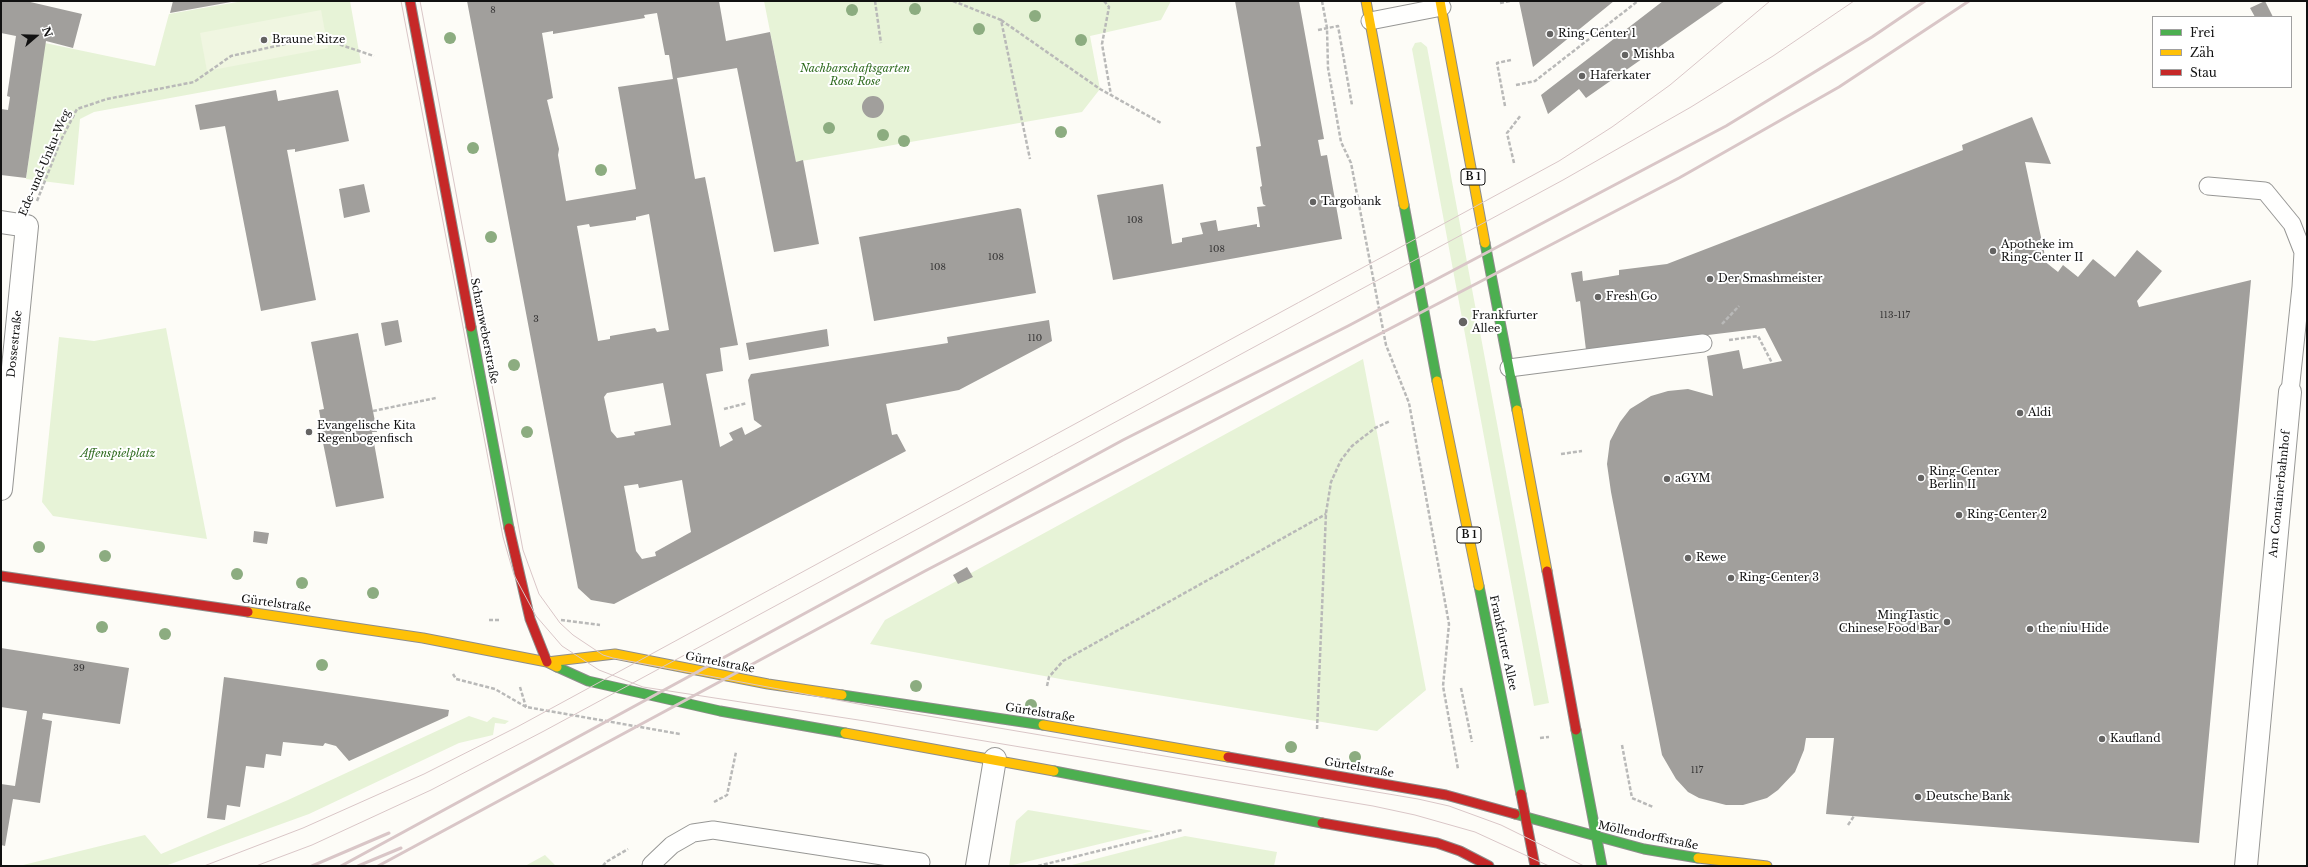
<!DOCTYPE html>
<html>
<head>
<meta charset="utf-8">
<style>
	body { margin:0 }
	#map { position:relative; width:2308px; height:867px; overflow:hidden; background:#fdfcf7; font-family:"Libre Baskerville",serif }
	canvas { display:block }
	.frame { position:absolute; inset:0; border:2px solid #111; pointer-events:none }
	.legend { position:absolute; left:2152px; top:16px; width:140px; height:72px; box-sizing:border-box; background:#fff; border:1px solid #a0a0a0; margin:0; padding:5px 7px; list-style:none; font-size:12px; color:#111 }
	.legend li { display:flex; align-items:center; gap:8px; height:20px }
	.legend b { width:20px; border:1px solid #a0a0a0 }
	.north { position:absolute; left:16px; top:16px; width:40px; height:40px; -webkit-text-stroke:3px #fff; paint-order:stroke; rotate:70deg; font-size:11px; font-weight:700; line-height:16px; text-align:center; color:#111 }
	.north::after { content:''; display:block; margin:auto; width:14px; height:18px; background:#111; clip-path:polygon(50% 0,100% 100%,50% 72%,0 100%) }
</style>
</head>
<body>
<div id="map">
<canvas width="2308" height="867"></canvas>
<div class="frame"></div>
<ul class="legend">
<li><b style="height:5px;background:#4caf50"></b>Frei</li>
<li><b style="height:5px;background:#ffc107"></b>Zäh</li>
<li><b style="height:5px;background:#c62828"></b>Stau</li>
</ul>
<div class="north">N</div>
</div>
<script>
const ctx = document.querySelector('canvas').getContext('2d');
ctx.lineJoin = 'round';
function paint(path, color) {
  ctx.fillStyle = color;
  ctx.fill(path, 'evenodd');
}
function toPath(rows) {
  const path = new Path2D();
  for (const r of rows) {
    if (r.length === 3) {
      path.moveTo(r[0] + r[2], r[1]);
      path.arc(r[0], r[1], r[2], 0, 2 * Math.PI);
      continue;
    }
    path.moveTo(r[0], r[1]);
    for (let i = 2; i < r.length; i += 2) path.lineTo(r[i], r[i + 1]);
  }
  return path;
}
function trace(path, color, width, dash) {
  ctx.strokeStyle = color;
  ctx.lineWidth = width;
  ctx.lineCap = dash ? 'butt' : 'round';
  ctx.setLineDash(dash || []);
  ctx.stroke(path);
}
function write(font, color, halo, rows, align = 'center') {
  ctx.font = font + ' "Libre Baskerville",serif';
  ctx.lineWidth = 4;
  ctx.setLineDash([]);
  ctx.textBaseline = 'middle';
  ctx.strokeStyle = halo;
  ctx.fillStyle = color;
  for (const [text, x, y, turn = 0] of rows) {
    ctx.save();
    ctx.translate(x, y);
    ctx.rotate((+turn || 0) * Math.PI / 180);
    ctx.textAlign = isNaN(turn) ? turn : align;
    if (halo) ctx.strokeText(text, 0, 0);
    ctx.fillText(text, 0, 0);
    ctx.restore();
  }
}
paint(toPath([
	[243,1,350,1,361,63,94,112,80,119,74,185,26,179,45,43,155,66,169,14],
	[764,1,1171,1,1161,20,1090,36,1100,89,1082,112,796,162],
	[1421,42,1427,47,1549,703,1534,706,1412,49,1415,43],
	[166,328,207,539,53,516,42,502,59,337,94,341],
	[1363,359,1426,690,1377,731,1066,680,870,644,885,620],
	[469,716,487,722,493,717,509,721,505,724,495,723,493,735,459,743,309,814,165,866,19,866,145,835,161,854,288,800],
	[1028,810,1153,831,1009,866,1016,821],
	[1185,836,1277,852,1274,866,1068,866],
	[545,855,556,866,525,866]
]), '#e7f3d7');
paint(toPath([
	[321,10,328,48,207,71,200,33]
]), '#f0f6e1');
paint(toPath([
	[1,1,26,1,82,14,73,48,46,41,26,178,1,175,1,109,8,110,10,97,7,96,16,36,1,33],
	[173,1,231,1,231,2,170,13],
	[467,1,719,1,726,41,770,32,796,162,803,160,819,244,774,252,737,68,677,78,695,179,705,177,738,345,720,348,723,371,706,374,720,447,733,440,729,433,742,427,745,435,762,426,754,420,748,380,751,374,948,343,947,337,1049,320,1052,341,959,390,886,404,892,435,897,434,906,451,614,604,591,600,578,588],
	[657,13,665,55,669,55,673,79,618,87,636,189,566,201,558,155,559,149,547,100,553,98,542,33,553,31,553,34,645,18,644,15],
	[649,214,669,330,657,332,655,328,610,336,610,339,598,341,577,226,589,224,590,227,636,220,636,217],
	[663,383,671,425,634,432,635,435,617,438,611,431,604,397,607,393],
	[682,480,691,532,655,552,656,556,642,559,636,551,624,486,638,484,639,488],
	[1235,1,1299,1,1324,139,1318,140,1321,156,1327,155,1342,239,1113,280,1097,195,1163,184,1172,244,1182,242,1182,238,1203,234,1200,223,1216,220,1218,231,1257,224,1257,227,1260,227,1257,207,1266,206,1263,204,1260,187,1262,186,1256,147,1261,146],
	[1519,1,1614,1,1533,67],
	[1663,1,1725,1,1586,98,1579,89,1548,114,1541,95],
	[2265,1,2273,17,2255,17,2250,8],
	[276,90,278,101,338,90,349,141,295,152,295,149,287,150,316,300,261,311,225,126,200,130,195,105],
	[873,107,11],
	[2032,117,2051,164,2025,162,2045,256,2043,260,2058,272,2063,265,2078,277,2093,259,2115,277,2137,250,2162,271,2137,301,2139,307,2251,280,2199,843,1826,814,1834,738,1806,738,1804,750,1795,772,1778,790,1767,798,1743,805,1726,805,1699,798,1688,792,1676,779,1662,755,1611,492,1607,464,1610,441,1620,422,1630,409,1651,396,1668,391,1688,389,1713,396,1707,356,1739,350,1743,369,1782,361,1765,328,1586,350,1580,301,1576,302,1571,273,1582,271,1583,281,1619,275,1619,270,1667,264,1963,150,1962,145],
	[364,184,370,212,344,218,339,189],
	[1018,208,1021,209,1036,293,874,321,859,237],
	[398,320,402,342,385,346,381,323],
	[827,329,829,346,749,360,746,343],
	[358,333,377,432,372,432,384,498,336,507,320,428,322,427,319,410,324,409,311,342],
	[254,531,269,533,267,544,253,542],
	[967,567,973,577,958,584,953,575],
	[1,648,129,668,120,724,43,713,42,719,52,721,40,803,13,799,5,846,1,845,1,784,15,786,27,711,1,707],
	[224,677,449,710,448,716,349,761,336,746,325,743,323,746,283,742,281,756,266,754,264,768,246,766,240,807,227,805,225,820,207,818]
]), '#a19f9c');
const lane = toPath([
	[1370,21,1442,7],
	[2208,186,2265,191,2292,224,2303,252,2301,287,2290,392],
	[1509,368,1703,343],
	[652,866,651,865,672,845,693,833,713,830,921,862]
]);
const street = toPath([
	[1,222,27,226,1,489],
	[977,866,995,759],
	[2246,866,2290,392]
]);
const fast = toPath([
	[1404,205,1437,381],
	[1485,243,1517,410],
	[471,327,509,528],
	[1479,586,1521,794],
	[557,667,588,681,720,711,845,733],
	[842,695,1043,725],
	[1576,730,1602,866],
	[1054,771,1322,823],
	[1515,814,1644,849,1698,858]
]);
const slow = toPath([
	[1366,1,1404,205],
	[1440,1,1485,243],
	[1437,381,1479,586],
	[1517,410,1547,571],
	[248,612,423,638,547,662,557,667],
	[547,662,615,654,768,684,842,695],
	[1043,725,1228,757],
	[845,733,1054,771],
	[1698,858,1767,866]
]);
const jam = toPath([
	[410,1,471,327],
	[509,528,530,619,547,662],
	[1547,571,1576,730],
	[1,576,248,612],
	[1228,757,1446,795,1515,814],
	[1521,794,1535,866],
	[1322,823,1437,843,1460,851,1489,866]
]);
trace(lane, '#979795', 19);
trace(street, '#979795', 24);
trace(fast, '#8e8d8b', 11);
trace(slow, '#8e8d8b', 11);
trace(jam, '#8e8d8b', 11);
trace(toPath([
	[875,1,881,43],
	[953,1,1001,20,1030,159],
	[1104,1,1109,7,1102,44,1111,95],
	[1322,1,1327,28,1328,68,1341,142,1351,163,1386,345,1409,403,1449,624,1443,686,1458,769],
	[1500,3,1510,1],
	[1001,20,1100,89,1161,123],
	[1318,30,1338,26,1352,105],
	[1516,85,1535,81,1638,1],
	[1505,106,1497,63,1511,60],
	[1514,163,1507,133,1521,115],
	[37,201,61,140,77,109,107,99,194,82,231,56,317,37,374,56],
	[1722,324,1739,306],
	[1729,340,1758,336,1772,363],
	[724,409,747,403],
	[373,411,436,398],
	[1561,454,1582,451],
	[489,620,500,620],
	[561,620,600,625],
	[453,674,456,679,495,689,526,707,680,734],
	[1047,686,1049,677,1063,661,1326,514],
	[520,687,526,707],
	[1461,688,1472,742],
	[1317,729,1326,513,1331,482,1341,460,1352,446,1375,428,1390,421],
	[1540,738,1549,737],
	[1622,745,1632,798,1653,807],
	[714,802,727,795,736,752],
	[1848,825,1854,816],
	[603,866,606,862,628,849],
	[1038,866,1182,830]
]), '#b9b9b8', 2.5, [4, 2]);
trace(lane, '#fffffe', 17);
trace(street, '#fffffe', 22);
trace(fast, '#4caf50', 9);
trace(slow, '#ffc107', 9);
trace(jam, '#c62828', 9);
trace(toPath([
	[401,1,503,537,514,575,536,616,562,646,599,670,643,687,865,721,1373,806,1415,815,1475,832,1549,866],
	[420,1,523,550,539,594,560,623,573,635,603,655,613,658,869,706,1418,799,1449,806,1501,825,1584,866],
	[204,866,303,828,424,774,517,727,1559,161,1612,127,1670,85,1770,1],
	[256,866,312,845,431,790,544,731,1563,180,1691,107,1773,56,1854,1]
]), '#d9c6c7', 1);
trace(toPath([
	[312,866,389,833],
	[341,866,1123,440,1348,326,1726,126,1872,37,1925,1],
	[358,866,401,848],
	[378,866,925,571,1679,178,1839,87,1969,1]
]), '#d9c6c7', 3);
ctx.fillStyle = '#8cac80';
for (const [x, y] of [
	[915,9],
	[852,10],
	[1035,16],
	[979,29],
	[450,38],
	[1081,40],
	[829,128],
	[1061,132],
	[883,135],
	[904,141],
	[473,148],
	[601,170],
	[491,237],
	[514,365],
	[527,432],
	[39,547],
	[105,556],
	[237,574],
	[302,583],
	[373,593],
	[102,627],
	[165,634],
	[322,665],
	[916,686],
	[1031,705],
	[1291,747],
	[1355,757]
]) {
  ctx.beginPath();
  ctx.arc(x, y, 6, 0, 2 * Math.PI);
  ctx.fill();
}
for (const [x, y, r, color] of [
	[1550,34,4,"#646362"],
	[264,40,4,"#646362"],
	[1625,55,4,"#646362"],
	[1582,76,4,"#646362"],
	[1313,202,4,"#646362"],
	[1993,251,4,"#646362"],
	[1710,279,4,"#646362"],
	[1598,297,4,"#646362"],
	[1463,322,5,"#646362"],
	[2020,413,4,"#646362"],
	[309,432,4,"#646362"],
	[1921,478,4,"#646362"],
	[1667,479,4,"#646362"],
	[1959,515,4,"#646362"],
	[1688,558,4,"#646362"],
	[1731,578,4,"#646362"],
	[1947,622,4,"#646362"],
	[2030,629,4,"#646362"],
	[2102,739,4,"#646362"],
	[1918,797,4,"#646362"]
]) {
  const dot = new Path2D();
  dot.arc(x, y, r, 0, 2 * Math.PI);
  ctx.fillStyle = color;
  ctx.fill(dot);
  trace(dot, '#fff', 1.5);
}
write('9px', '#353434', null, [
	["8",493,10],
	["108",1135,220],
	["108",1217,249],
	["108",996,257],
	["108",938,267],
	["113-117",1895,315],
	["3",536,319],
	["110",1035,338],
	["39",79,668],
	["117",1697,770]
]);
for (const [x, y, w] of [
	[1473,177,24],
	[1469,535,24]
]) {
  const box = new Path2D();
  box.roundRect(x - w / 2, y - 8, w, 16, 3);
  ctx.fillStyle = '#fff';
  ctx.fill(box);
  trace(box, '#111', 1);
}
write('bold 10px', '#111', null, [
	["B 1",1473,177],
	["B 1",1469,535]
]);
write('11px', '#111', '#fff', [
	["Ring-Center 1",1558,34],
	["Braune Ritze",272,40],
	["Mishba",1633,55],
	["Haferkater",1590,76],
	["Targobank",1321,202],
	["Apotheke im",2001,245],
	["Ring-Center II",2001,258],
	["Der Smashmeister",1718,279],
	["Fresh Go",1606,297],
	["Frankfurter",1472,316],
	["Allee",1472,329],
	["Aldi",2028,413],
	["Evangelische Kita",317,426],
	["Regenbogenfisch",317,439],
	["Ring-Center",1929,472],
	["Berlin II",1929,485],
	["aGYM",1675,479],
	["Ring-Center 2",1967,515],
	["Rewe",1696,558],
	["Ring-Center 3",1739,578],
	["MingTastic",1939,616,"right"],
	["Chinese Food Bar",1939,629,"right"],
	["the niu Hide",2038,629],
	["Kaufland",2110,739],
	["Deutsche Bank",1926,797]
], 'left');
write('italic 11px', '#2f6b1f', '#fff', [
	["Nachbarschaftsgarten",855,69],
	["Rosa Rose",855,82],
	["Affenspielplatz",118,454]
]);
write('11px', '#111', '#fff', [
	["Ede-und-Unku-Weg",45,163,-67],
	["Scharnweberstraße",484,331,79],
	["Dossestraße",15,344,-84],
	["Am Containerbahnhof",2280,494,-84],
	["Gürtelstraße",276,604,8],
	["Frankfurter Allee",1503,643,78],
	["Gürtelstraße",720,663,11],
	["Gürtelstraße",1040,713,9],
	["Gürtelstraße",1359,768,10],
	["Möllendorffstraße",1648,836,12]
]);
</script>
</body>
</html>
